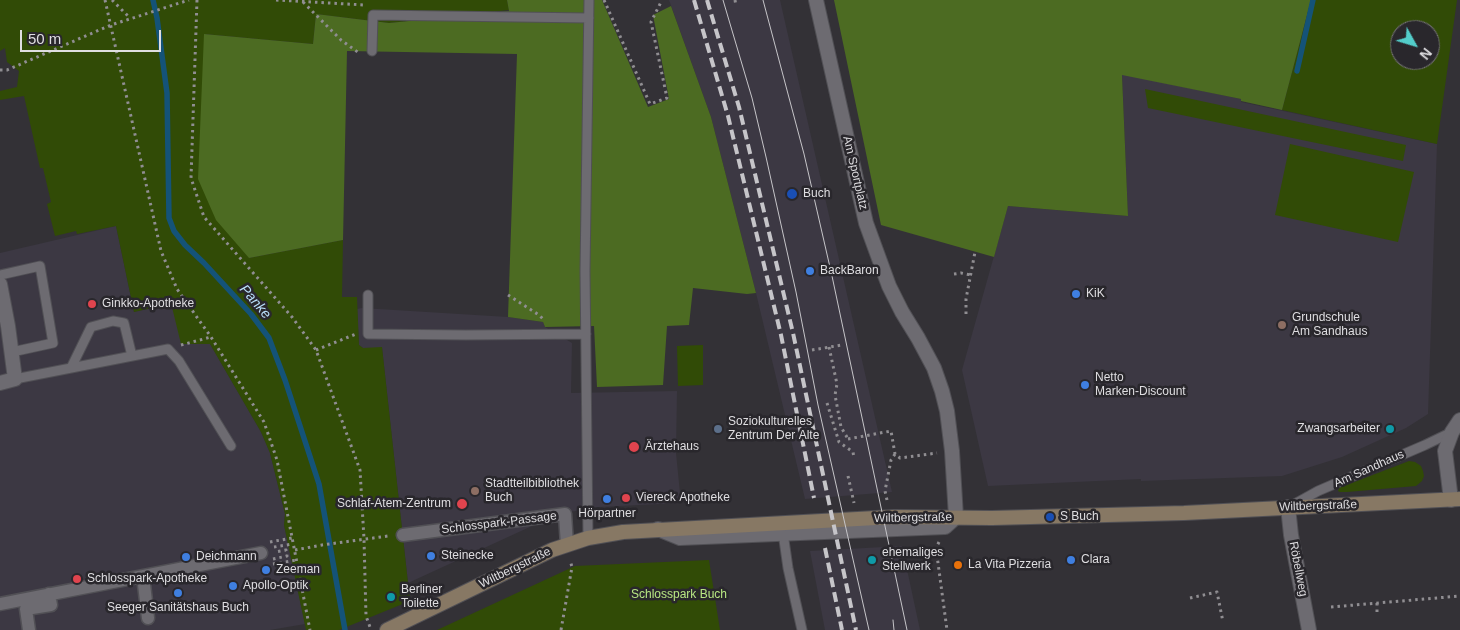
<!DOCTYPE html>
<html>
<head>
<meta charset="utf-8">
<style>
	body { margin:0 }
	#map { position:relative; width:1460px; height:630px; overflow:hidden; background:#333136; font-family:Helvetica,sans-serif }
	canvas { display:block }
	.north { position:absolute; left:1390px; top:20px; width:50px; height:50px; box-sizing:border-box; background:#29272c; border:1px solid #727074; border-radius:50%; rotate:129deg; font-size:14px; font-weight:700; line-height:20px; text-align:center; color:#dfdee1 }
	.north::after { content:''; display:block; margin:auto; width:18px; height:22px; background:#53cdca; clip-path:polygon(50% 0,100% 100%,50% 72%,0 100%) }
	.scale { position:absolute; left:20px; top:30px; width:141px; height:22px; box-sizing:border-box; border:2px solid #dfdee1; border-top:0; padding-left:6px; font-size:15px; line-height:18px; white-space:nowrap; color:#dfdee1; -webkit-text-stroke:4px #29272c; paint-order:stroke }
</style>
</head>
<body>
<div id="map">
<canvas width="1460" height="630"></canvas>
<div class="north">N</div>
<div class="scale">50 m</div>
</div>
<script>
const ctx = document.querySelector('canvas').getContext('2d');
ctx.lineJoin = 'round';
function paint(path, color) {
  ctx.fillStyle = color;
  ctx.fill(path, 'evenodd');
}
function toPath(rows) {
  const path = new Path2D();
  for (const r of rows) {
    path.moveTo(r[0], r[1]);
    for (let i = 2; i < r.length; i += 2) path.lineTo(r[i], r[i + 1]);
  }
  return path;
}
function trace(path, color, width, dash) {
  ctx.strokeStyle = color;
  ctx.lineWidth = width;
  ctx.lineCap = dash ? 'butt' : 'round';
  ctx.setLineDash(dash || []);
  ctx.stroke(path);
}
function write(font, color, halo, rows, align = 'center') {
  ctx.font = font + ' Helvetica,sans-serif';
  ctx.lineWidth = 5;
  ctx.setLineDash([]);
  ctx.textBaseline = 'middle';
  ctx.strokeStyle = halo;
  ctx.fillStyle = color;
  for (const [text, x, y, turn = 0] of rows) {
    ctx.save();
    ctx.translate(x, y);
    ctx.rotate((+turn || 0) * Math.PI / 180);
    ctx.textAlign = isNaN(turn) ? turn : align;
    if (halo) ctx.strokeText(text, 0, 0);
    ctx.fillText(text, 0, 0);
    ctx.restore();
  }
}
paint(toPath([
	[669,0,780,0,892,492,805,499,756,293,711,117],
	[1122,74,1241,99,1241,102,1437,144,1428,414,1406,428,1342,457,1282,476,1141,481,1141,479,988,486,962,370,1008,206,1128,216],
	[116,226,134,312,169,304,172,306,175,314,210,344,261,432,270,453,285,514,284,525,305,624,270,630,0,630,0,253],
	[362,308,508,317,543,322,545,327,572,343,571,393,677,391,676,453,681,503,599,507,558,514,408,583,382,348,363,348,359,345,357,309],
	[902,546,920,630,825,630,810,551]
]), '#3c3843');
paint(toPath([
	[0,0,507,0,509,10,389,23,316,14,313,44,204,34,249,258,343,240,342,297,357,297,359,345,363,348,382,347,410,601,339,630,306,630,284,525,285,514,270,453,261,432,210,344,181,344,172,307,169,304,134,312,116,226,77,234,76,231,55,236,47,204,51,202,43,168,40,168,24,96,0,100,0,91,17,87,19,71,7,62,5,48,0,51],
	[1311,0,1457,0,1437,144,1282,110],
	[1400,30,1430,30,1430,60,1400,60],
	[1145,89,1406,145,1403,161,1148,108],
	[1290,144,1414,172,1398,242,1275,215],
	[703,345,703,385,678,386,677,346],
	[1409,461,1415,462,1421,466,1423,471,1424,476,1422,481,1416,486,1347,492,1340,492,1338,491,1339,488],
	[709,560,720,630,437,630,575,566]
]), '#314b06');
paint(toPath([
	[507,0,602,0,648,107,669,99,653,15,671,6,711,117,756,293,747,294,693,288,689,325,667,326,663,385,597,387,594,326,545,327,543,322,508,317,517,54,347,51,343,240,249,258,216,220,198,179,204,34,313,44,316,14,389,23,509,11],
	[834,0,1311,0,1282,110,1241,101,1241,99,1122,75,1128,216,1008,206,994,257,881,225]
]), '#4c6b22');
trace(toPath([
	[153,0,157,18,167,93,169,218,174,231,185,245,204,263,251,314,269,338,285,380,319,484,345,630],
	[1297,71,1313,0]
]), '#145378', 5.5);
const service = toPath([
	[372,51,373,15,589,18],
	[0,275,40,266,53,343,12,352],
	[368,295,368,334,466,335,586,334],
	[71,368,91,327,113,321,124,323,132,356],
	[15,379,168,349,179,361,231,446],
	[1291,506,1318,491,1425,445,1452,432],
	[783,533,788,568,802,630],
	[588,538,585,271,589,0]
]);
const pedestrian = toPath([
	[403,535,565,514,567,545],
	[143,576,148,618],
	[0,604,261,553],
	[29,630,26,609,51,605,49,594]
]);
const minor = toPath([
	[0,284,8,326,15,379,0,383],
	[1451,500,1445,451,1452,432,1460,420],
	[1288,507,1291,535,1309,630],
	[658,529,680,538,945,527,956,517,952,451,947,411,942,391,934,368,918,338,902,312,889,286,866,223,816,0]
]);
const secondary = toPath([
	[387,630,552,550,588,538,623,532,894,517,992,518,1184,513,1460,499]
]);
trace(service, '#515055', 11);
trace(pedestrian, '#515055', 15);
trace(minor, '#515055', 16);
trace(secondary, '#515055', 16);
trace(toPath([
	[105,0,161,251,177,289,211,337,264,422,277,460,310,630],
	[112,0,130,18],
	[197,0,191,178,204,217,292,317,316,350,360,470,364,539,366,616,370,627],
	[276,0,365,5],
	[604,0,650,104,667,98,651,22,662,0],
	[735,0,736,6],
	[303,2,341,40,359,53],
	[0,70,7,70,111,25,189,0],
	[954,274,961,273,971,275],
	[508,295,539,315,545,321],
	[966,314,966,299,975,252],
	[181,345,211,337],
	[829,347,837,384,835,395,841,427,848,439],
	[316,350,356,334],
	[812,350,842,345],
	[827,403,839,442,853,452,854,458],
	[848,439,891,431,895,454,900,458,937,453],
	[848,476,854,503],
	[887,500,885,491,891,460,895,454],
	[270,542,292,538],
	[939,542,936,548,947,630],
	[274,547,293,544],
	[295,550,322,545,388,536],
	[273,559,287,556,286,550,275,552],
	[273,564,297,560],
	[1190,598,1217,592,1223,622],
	[1377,603,1377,614],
	[1331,607,1460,596],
	[561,630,572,567,570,560]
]), '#908e92', 3, [2.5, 4]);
trace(service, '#6d6b71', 9);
trace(pedestrian, '#6d6b71', 12);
trace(minor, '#6d6b71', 14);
trace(secondary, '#877864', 14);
trace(toPath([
	[723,0,752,98,766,157,796,292,818,405,869,630],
	[763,0,804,154,832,276,907,630],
	[893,620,894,630]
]), '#c6c5c9', 1);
trace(toPath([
	[694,0,728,116,781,335,814,498],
	[707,0,739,107,793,333,856,630],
	[825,548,842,630]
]), '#c6c5c9', 4, [10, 5]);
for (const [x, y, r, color] of [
	[792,194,6,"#1a4fb4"],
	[810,271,5,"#3f7fe0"],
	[1076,294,5,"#3f7fe0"],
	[92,304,5,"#e0444e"],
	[1282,325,5,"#8d6e63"],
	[1085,385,5,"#3f7fe0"],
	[718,429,5,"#5c6f8a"],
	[1390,429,5,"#0f9aa8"],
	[634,447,6,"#e0444e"],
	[475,491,5,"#8d6e63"],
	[626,498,5,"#e0444e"],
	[607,499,5,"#3f7fe0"],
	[462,504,6,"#e0444e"],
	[1050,517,5,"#1a4fb4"],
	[431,556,5,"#3f7fe0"],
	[186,557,5,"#3f7fe0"],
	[872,560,5,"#0f9aa8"],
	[1071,560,5,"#3f7fe0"],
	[958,565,5,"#e8710a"],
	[266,570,5,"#3f7fe0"],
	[77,579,5,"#e0444e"],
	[233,586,5,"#3f7fe0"],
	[178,593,5,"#3f7fe0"],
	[391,597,5,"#0f9aa8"]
]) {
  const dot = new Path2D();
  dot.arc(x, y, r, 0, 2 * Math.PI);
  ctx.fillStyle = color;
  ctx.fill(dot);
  trace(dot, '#29272c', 2);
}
write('12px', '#dfdee1', '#29272c', [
	["Am Sportplatz",855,173,77],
	["Am Sandhaus",1369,469,-24],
	["Wiltbergstraße",1318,506,-2],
	["Wiltbergstraße",913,518,-1],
	["Schlosspark-Passage",499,523,-7],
	["Wiltbergstraße",515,568,-26],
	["Röbellweg",1298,569,79]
]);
write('12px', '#dfdee1', '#29272c', [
	["Buch",803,194],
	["BackBaron",820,271],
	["KiK",1086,294],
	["Ginkko-Apotheke",102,304],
	["Grundschule",1292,318],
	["Am Sandhaus",1292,332],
	["Netto",1095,378],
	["Marken-Discount",1095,392],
	["Soziokulturelles",728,422],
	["Zentrum Der Alte",728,436],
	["Zwangsarbeiter",1380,429,"right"],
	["Ärztehaus",645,447],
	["Stadtteilbibliothek",485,484],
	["Buch",485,498],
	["Viereck Apotheke",636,498],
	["Schlaf-Atem-Zentrum",451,504,"right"],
	["Hörpartner",607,514,"center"],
	["S Buch",1060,517],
	["ehemaliges",882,553],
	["Stellwerk",882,567],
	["Steinecke",441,556],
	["Deichmann",196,557],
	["Clara",1081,560],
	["La Vita Pizzeria",968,565],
	["Zeeman",276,570],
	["Schlosspark-Apotheke",87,579],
	["Apollo-Optik",243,586],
	["Berliner",401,590],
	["Toilette",401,604],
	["Seeger Sanitätshaus Buch",178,608,"center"]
], 'left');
write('12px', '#b7e682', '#29272c', [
	["Schlosspark Buch",679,595]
]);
write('italic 14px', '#b9dffa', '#29272c', [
	["Panke",255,302,49]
]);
</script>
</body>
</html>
